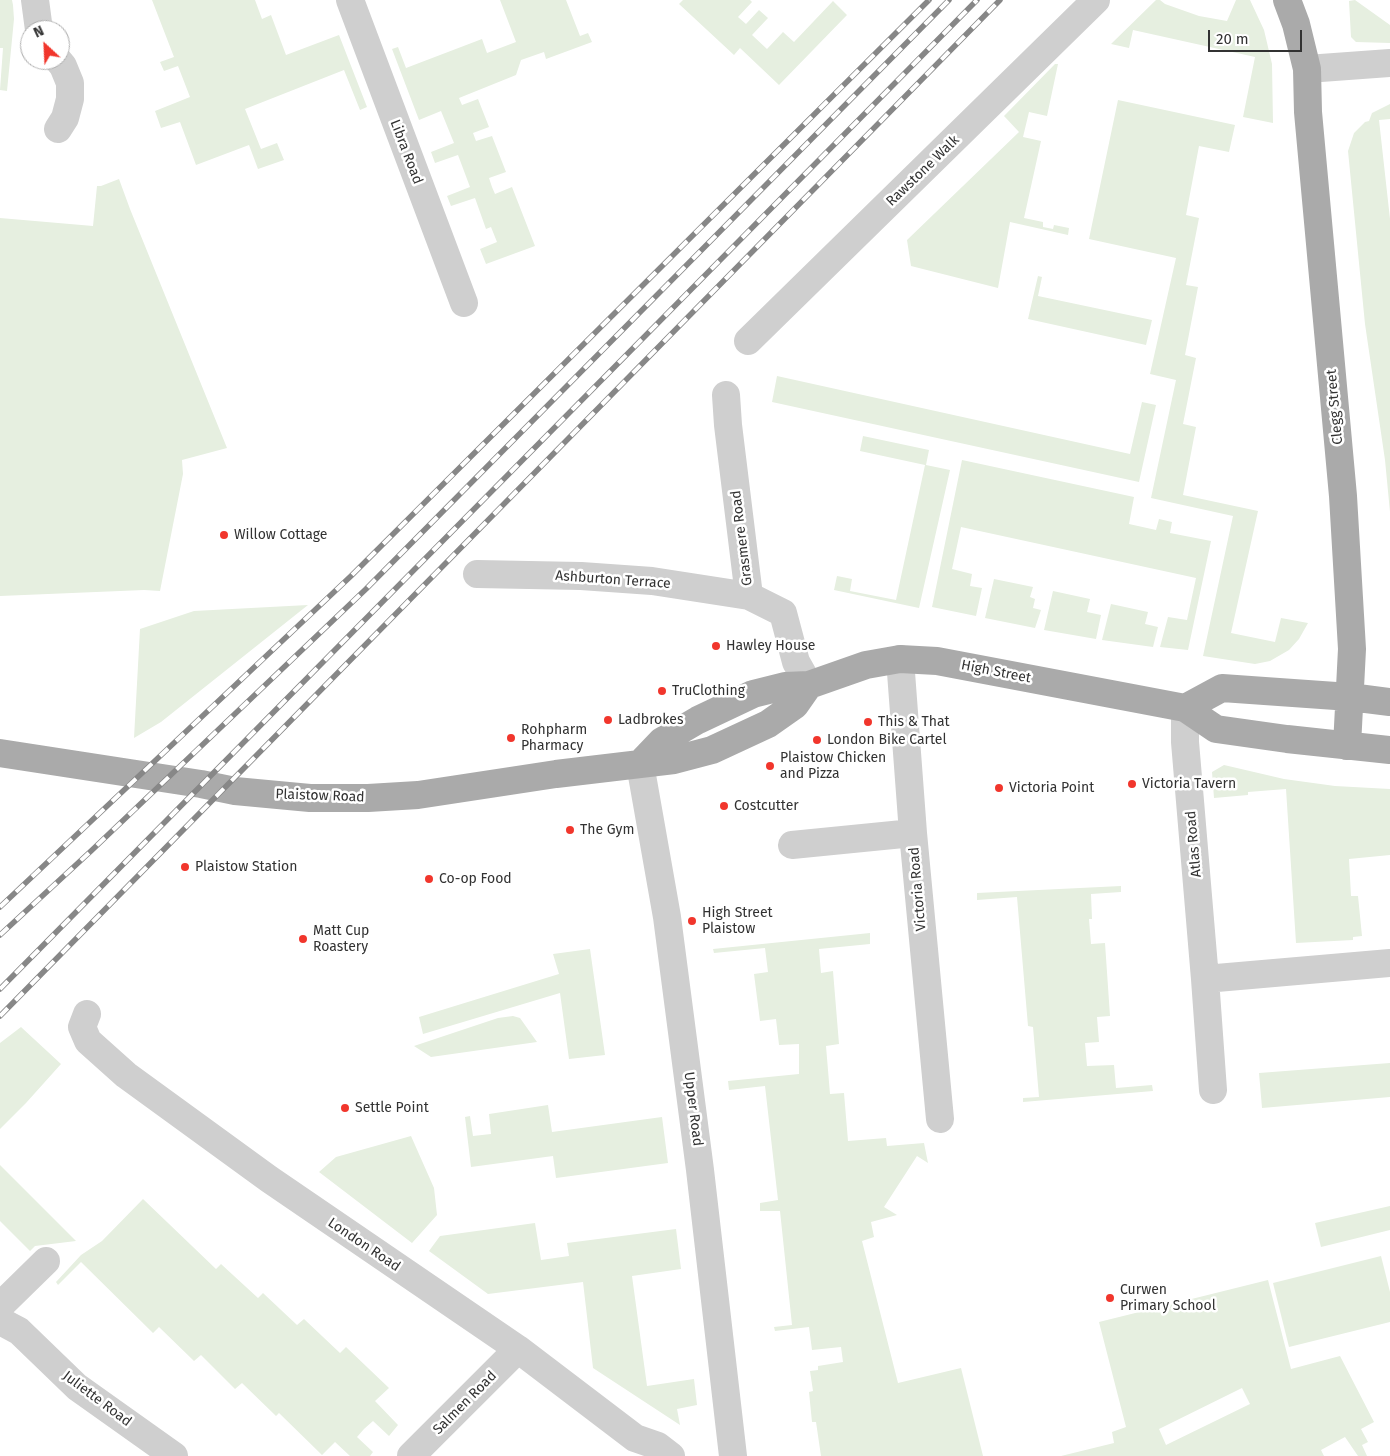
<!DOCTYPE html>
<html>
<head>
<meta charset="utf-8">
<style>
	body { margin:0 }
	#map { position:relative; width:1390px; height:1456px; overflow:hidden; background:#fff; font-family:"Fira Sans",sans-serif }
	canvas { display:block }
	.north { position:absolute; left:20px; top:20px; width:50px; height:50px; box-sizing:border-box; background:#fff; border:1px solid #adadad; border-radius:50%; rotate:335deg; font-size:14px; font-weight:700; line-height:20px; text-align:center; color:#323232 }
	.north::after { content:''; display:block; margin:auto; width:18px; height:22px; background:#f1362c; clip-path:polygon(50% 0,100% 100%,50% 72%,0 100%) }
	.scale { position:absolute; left:1208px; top:30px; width:94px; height:22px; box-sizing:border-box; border:2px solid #323232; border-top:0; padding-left:6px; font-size:15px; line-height:18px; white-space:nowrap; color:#323232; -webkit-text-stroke:4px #fff; paint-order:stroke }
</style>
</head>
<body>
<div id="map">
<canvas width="1390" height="1456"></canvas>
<div class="north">N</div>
<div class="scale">20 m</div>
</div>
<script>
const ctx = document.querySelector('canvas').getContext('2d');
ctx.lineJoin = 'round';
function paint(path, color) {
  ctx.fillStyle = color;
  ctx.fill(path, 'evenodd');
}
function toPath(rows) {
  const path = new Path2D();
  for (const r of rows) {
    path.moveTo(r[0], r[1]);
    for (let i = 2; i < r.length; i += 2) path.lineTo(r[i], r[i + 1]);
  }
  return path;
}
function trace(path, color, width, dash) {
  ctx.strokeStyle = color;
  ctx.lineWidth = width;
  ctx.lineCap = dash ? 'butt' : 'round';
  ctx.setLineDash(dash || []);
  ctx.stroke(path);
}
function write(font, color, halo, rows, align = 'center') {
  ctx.font = font + ' "Fira Sans",sans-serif';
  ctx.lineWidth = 5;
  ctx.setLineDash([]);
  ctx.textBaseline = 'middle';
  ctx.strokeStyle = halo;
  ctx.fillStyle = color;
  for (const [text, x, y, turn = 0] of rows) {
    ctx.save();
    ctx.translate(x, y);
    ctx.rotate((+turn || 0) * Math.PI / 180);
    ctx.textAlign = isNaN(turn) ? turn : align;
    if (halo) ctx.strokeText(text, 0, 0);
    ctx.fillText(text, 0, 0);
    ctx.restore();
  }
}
paint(toPath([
	[0,0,12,0,13,5,14,19,7,91,0,90,3,48,0,48],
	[152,0,255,0,262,19,271,15,286,55,339,35,367,107,360,110,344,70,245,109,261,149,277,143,284,160,258,169,249,145,196,165,180,122,161,128,155,111,190,97,178,66,164,71,160,62,174,57],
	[500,0,566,0,580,36,588,33,592,42,546,59,544,52,521,60,516,75,459,98,462,105,478,99,489,127,473,133,476,141,492,136,506,172,489,178,492,187,495,194,512,187,535,246,486,264,480,249,497,242,491,227,486,229,475,198,451,206,447,196,470,187,458,155,435,163,431,152,454,143,441,111,419,120,392,49,398,47,406,68,482,39,487,53,516,42],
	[683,0,750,0,752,2,738,17,746,24,759,10,768,18,752,35,767,49,783,32,794,42,833,1,847,15,779,85,740,48,734,55,679,4],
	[1156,0,1160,0,1165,4,1199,16,1227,21,1236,0,1250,0,1264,30,1272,64,1273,123,1243,117,1255,57,1133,30,1129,48,1111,44],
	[1355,0,1390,25,1390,43,1356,42,1351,37,1349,1],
	[1055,64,1058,64,1047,116,1029,112,1023,137,1041,141,1024,218,1043,222,1043,227,1053,229,1054,225,1069,228,1068,235,1010,222,998,288,911,266,907,240,1019,132,1004,116],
	[1118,100,1235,125,1229,152,1199,146,1186,215,1199,218,1186,285,1198,287,1185,355,1196,358,1183,424,1196,427,1183,495,1258,511,1231,633,1275,642,1281,618,1308,623,1299,639,1289,650,1270,661,1255,664,1203,656,1233,516,1151,498,1176,380,1150,374,1176,258,1089,239],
	[1390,104,1390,119,1379,120,1390,219,1390,512,1385,460,1365,324,1348,151,1354,133,1365,122,1369,121,1372,113],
	[119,179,130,209,227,448,182,460,183,474,160,591,144,590,0,596,0,218,93,226,97,186,101,186],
	[1038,276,1042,277,1038,296,1152,320,1146,345,1028,319],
	[777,376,1130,454,1142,402,1156,405,1139,482,772,402],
	[863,436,929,450,926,465,950,470,919,608,834,590,837,576,852,579,850,591,896,600,925,465,860,451],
	[962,460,1134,497,1129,524,1156,530,1159,519,1172,522,1170,533,1211,541,1188,650,1160,647,1168,617,1187,620,1196,578,961,527,952,569,972,574,970,586,982,588,976,616,932,607],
	[994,579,1033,587,1030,597,1035,599,1033,608,1041,610,1035,628,985,618],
	[1053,591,1090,599,1087,612,1101,615,1096,639,1044,630],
	[1111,604,1148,612,1145,624,1158,627,1153,647,1102,640],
	[308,605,161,722,134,738,140,629,194,611],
	[1224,765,1284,779,1335,786,1390,789,1390,855,1349,859,1351,896,1358,896,1362,936,1353,937,1353,940,1296,943,1286,789,1248,792,1248,795,1214,798,1212,772],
	[1121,886,1121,892,1091,894,1092,919,1089,919,1091,944,1105,943,1110,1016,1097,1017,1099,1042,1085,1043,1087,1066,1114,1065,1116,1088,1152,1085,1153,1091,1023,1102,1023,1098,1039,1097,1033,1027,1028,1026,1017,897,977,900,977,893],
	[870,933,870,944,819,949,821,973,833,971,839,1044,826,1046,830,1094,844,1093,848,1141,886,1138,887,1146,924,1143,928,1163,917,1156,884,1207,897,1215,871,1222,874,1237,862,1241,898,1383,961,1368,983,1456,821,1456,816,1422,812,1422,809,1392,813,1391,810,1371,818,1370,818,1366,843,1362,841,1347,812,1350,809,1327,775,1331,774,1327,792,1325,780,1211,760,1211,760,1203,778,1200,765,1086,729,1090,728,1081,799,1074,799,1044,779,1045,776,1019,760,1021,754,974,768,972,765,948,714,953,713,949],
	[590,949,605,1055,569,1059,560,993,423,1034,419,1017,559,974,553,954],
	[513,1016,520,1018,537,1042,431,1057,414,1046,498,1018],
	[21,1027,61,1064,26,1103,0,1129,0,1043],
	[1390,1063,1390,1097,1262,1108,1259,1073],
	[548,1105,552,1132,662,1117,668,1163,556,1178,553,1156,471,1167,465,1117,470,1116,473,1136,491,1134,489,1114],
	[411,1136,434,1188,437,1215,412,1243,319,1172,336,1157],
	[0,1165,76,1241,35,1246,30,1251,0,1221],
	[143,1199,216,1269,221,1264,258,1298,263,1293,297,1325,304,1319,340,1353,346,1347,389,1388,375,1401,398,1425,389,1436,373,1421,364,1429,357,1437,373,1452,370,1456,350,1456,335,1442,322,1455,279,1413,276,1416,242,1383,235,1389,201,1355,194,1361,159,1327,153,1333,81,1262,58,1285,56,1282,81,1255,102,1241],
	[1390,1206,1390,1230,1321,1247,1315,1223],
	[535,1223,541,1260,569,1256,567,1243,676,1229,681,1269,632,1276,647,1386,694,1379,697,1405,677,1409,680,1425,593,1368,583,1282,488,1294,429,1251,440,1236],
	[1381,1256,1390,1292,1390,1322,1289,1347,1273,1283],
	[1268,1280,1291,1369,1340,1356,1374,1422,1361,1429,1368,1442,1362,1445,1367,1456,1358,1456,1345,1437,1321,1450,1324,1456,1061,1456,1114,1443,1112,1432,1126,1427,1099,1322],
	[1242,1388,1250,1404,1166,1445,1159,1429]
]), '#e6efe0');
trace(toPath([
	[35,0,39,30],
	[350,0,464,303],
	[58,60,63,66,70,83,70,99,65,118,58,129],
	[1307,69,1390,63],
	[748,341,1096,0],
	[726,395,728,425,749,596,783,613,796,662,809,685],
	[477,574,581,576,652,581,749,596],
	[900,659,913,833,940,1119],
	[1185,708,1185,742,1205,979,1213,1090],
	[640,764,667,917,700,1170,733,1456],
	[792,845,913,833],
	[1205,979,1390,963],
	[87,1014,82,1027,88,1041,126,1075,269,1179,518,1349,635,1438,658,1446,671,1456],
	[0,1306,46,1261],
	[0,1321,19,1331,77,1387,174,1456],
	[411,1456,518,1349]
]), '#cfcfcf', 28);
trace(toPath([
	[1287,0,1296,24,1307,69,1308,112,1343,496,1352,649,1347,746],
	[1185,708,1222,688,1350,697,1390,702],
	[0,753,201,784,235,791,310,798,368,798,418,795,556,774,674,760,712,750,768,724,795,705,809,685],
	[640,764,662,741,698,720,753,694,785,686,809,685,866,665,900,659,937,661,1185,708,1216,729,1287,739,1390,750]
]), '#aaa', 28);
const rail = toPath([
	[0,907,351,576,929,0],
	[0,935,91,851,366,589,949,0],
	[0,989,977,0],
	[0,1016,1000,0]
]);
trace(rail, '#878787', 5.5);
trace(rail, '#fff', 4, [11]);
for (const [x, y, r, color] of [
	[224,535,5,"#f1362c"],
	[716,646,5,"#f1362c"],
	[662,691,5,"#f1362c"],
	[608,720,5,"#f1362c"],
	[868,722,5,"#f1362c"],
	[511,738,5,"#f1362c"],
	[817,740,5,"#f1362c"],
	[770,766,5,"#f1362c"],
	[1132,784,5,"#f1362c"],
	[999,788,5,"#f1362c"],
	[724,806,5,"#f1362c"],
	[570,830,5,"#f1362c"],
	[185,867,5,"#f1362c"],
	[429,879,5,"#f1362c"],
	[692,921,5,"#f1362c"],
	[303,939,5,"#f1362c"],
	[345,1108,5,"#f1362c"],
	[1110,1298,5,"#f1362c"]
]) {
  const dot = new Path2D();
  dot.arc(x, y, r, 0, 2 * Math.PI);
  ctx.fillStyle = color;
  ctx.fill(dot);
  trace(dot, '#fff', 2);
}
write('14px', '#323232', '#fff', [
	["Libra Road",406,152,69],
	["Rawstone Walk",923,171,-44],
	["Clegg Street",1335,407,-95],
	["Grasmere Road",742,538,-97],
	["Ashburton Terrace",613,580,4],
	["High Street",996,672,11],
	["Plaistow Road",320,796,2],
	["Atlas Road",1194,844,-95],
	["Victoria Road",918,889,-95],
	["Upper Road",693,1109,83],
	["London Road",364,1245,34],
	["Juliette Road",97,1399,37],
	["Salmen Road",465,1403,-45]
]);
write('14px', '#323232', '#fff', [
	["Willow Cottage",234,535],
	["Hawley House",726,646],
	["TruClothing",672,691],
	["Ladbrokes",618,720],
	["This & That",878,722],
	["Rohpharm",521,730],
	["Pharmacy",521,746],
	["London Bike Cartel",827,740],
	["Plaistow Chicken",780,758],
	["and Pizza",780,774],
	["Victoria Tavern",1142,784],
	["Victoria Point",1009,788],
	["Costcutter",734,806],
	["The Gym",580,830],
	["Plaistow Station",195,867],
	["Co-op Food",439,879],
	["High Street",702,913],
	["Plaistow",702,929],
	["Matt Cup",313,931],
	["Roastery",313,947],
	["Settle Point",355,1108],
	["Curwen",1120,1290],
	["Primary School",1120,1306]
], 'left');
</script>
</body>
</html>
